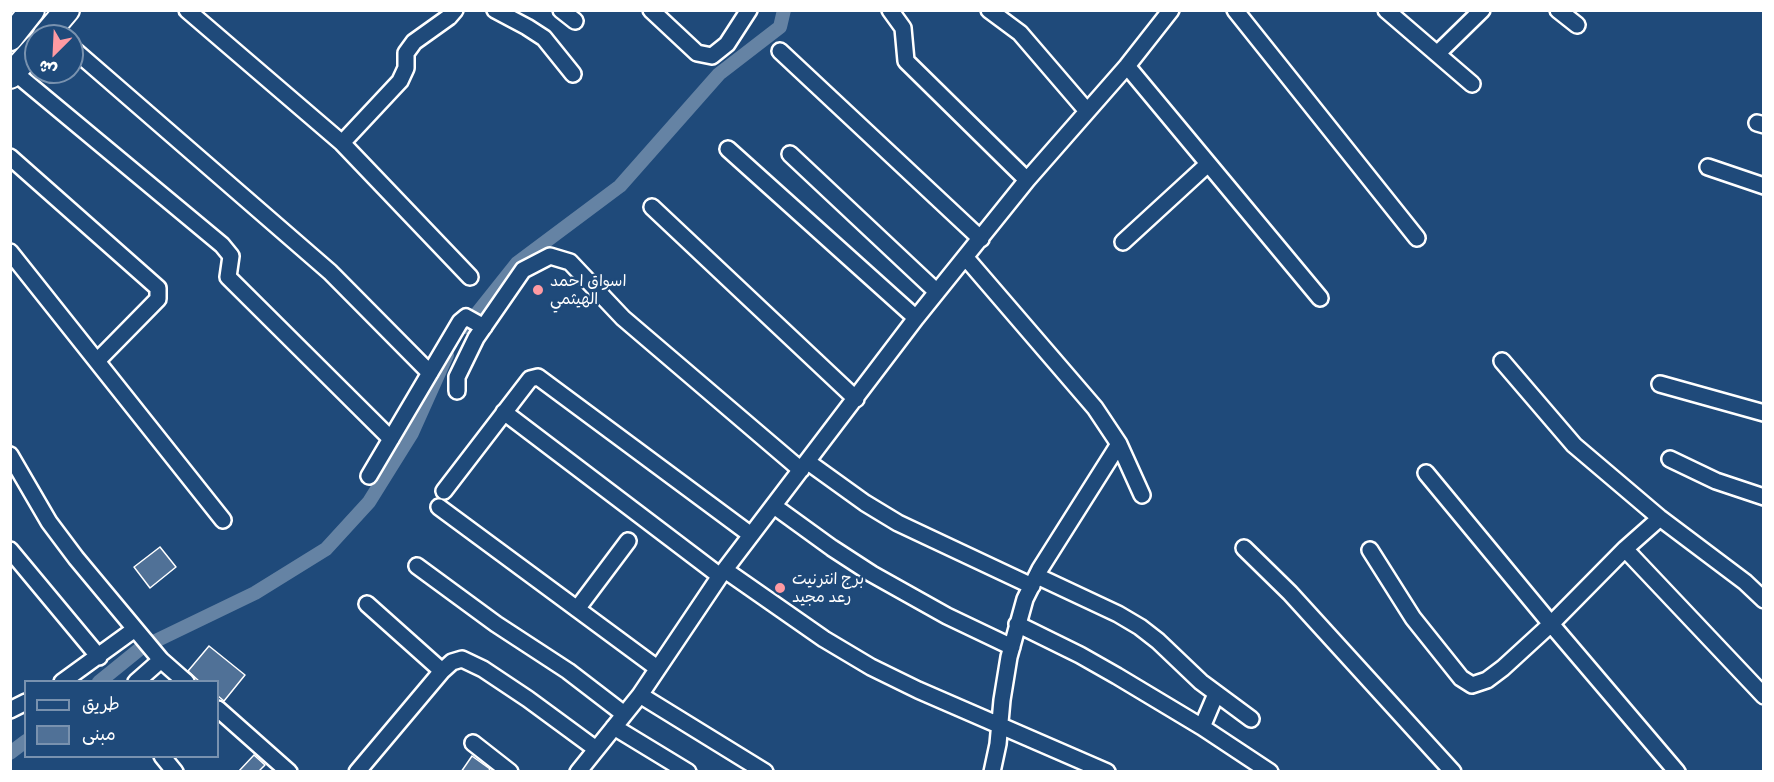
<!DOCTYPE html>
<html>
<head>
<meta charset="utf-8">
<style>
	body { margin:0 }
	#map { position:relative; width:1774px; height:782px; overflow:hidden; background:#1f4a7a; font-family:Delius,"Playpen Sans Arabic",sans-serif }
	canvas { display:block }
	.frame { position:absolute; inset:0; border:12px solid #fff; pointer-events:none }
	.legend { position:absolute; left:24px; top:680px; width:195px; height:78px; box-sizing:border-box; background:#1f4a7a; border:2px solid #7992af; margin:0; padding:8px 10px; list-style:none; font-size:18px; color:#fff }
	.legend li { display:flex; align-items:center; gap:12px; height:30px }
	.legend b { width:30px; border:2px solid #7992af }
	.north { position:absolute; left:24px; top:24px; width:60px; height:60px; box-sizing:border-box; background:#1f4a7a; border:2px solid #7992af; border-radius:50%; rotate:204deg; font-size:16px; font-weight:700; line-height:24px; text-align:center; color:#fff }
	.north::after { content:''; display:block; margin:auto; width:21px; height:27px; background:#ff9aa2; clip-path:polygon(50% 0,100% 100%,50% 72%,0 100%) }
</style>
</head>
<body>
<div id="map">
<canvas width="1774" height="782"></canvas>
<div class="frame"></div>
<ul class="legend">
<li><b style="height:8px;background:#1f4a7a"></b>طريق</li>
<li><b style="height:16px;background:#507197"></b>مبنى</li>
</ul>
<div class="north">ش</div>
</div>
<script>
const ctx = document.querySelector('canvas').getContext('2d');
ctx.lineJoin = 'round';
function toPath(rows) {
  const path = new Path2D();
  for (const r of rows) {
    path.moveTo(r[0], r[1]);
    for (let i = 2; i < r.length; i += 2) path.lineTo(r[i], r[i + 1]);
  }
  return path;
}
function trace(path, color, width, dash) {
  ctx.strokeStyle = color;
  ctx.lineWidth = width;
  ctx.lineCap = dash ? 'butt' : 'round';
  ctx.setLineDash(dash || []);
  ctx.stroke(path);
}
function paint(path, color) {
  ctx.fillStyle = color;
  ctx.fill(path, 'evenodd');
}
function write(font, color, halo, rows, align = 'center') {
  ctx.font = font + ' Delius,"Playpen Sans Arabic",sans-serif';
  ctx.lineWidth = 5;
  ctx.setLineDash([]);
  ctx.textBaseline = 'middle';
  ctx.strokeStyle = halo;
  ctx.fillStyle = color;
  for (const [text, x, y, turn = 0] of rows) {
    ctx.save();
    ctx.translate(x, y);
    ctx.rotate((+turn || 0) * Math.PI / 180);
    ctx.textAlign = isNaN(turn) ? turn : align;
    if (halo) ctx.strokeText(text, 0, 0);
    ctx.fillText(text, 0, 0);
    ctx.restore();
  }
}
trace(toPath([
	[466,327,517,263,620,186,719,74,780,27,784,10],
	[99,682,141,648,255,593,326,549,369,502,412,433,447,355],
	[10,753,26,741]
]), '#6583a4', 14);
const building = toPath([
	[160,547,176,567,150,588,134,567,160,547],
	[209,646,245,675,224,701,218,696,218,682,200,682,188,671,209,646],
	[254,755,265,765,258,772,238,772,254,755],
	[472,756,490,769,488,772,461,772,472,756]
]);
paint(building, '#507197');
trace(building, '#fff', 1.5);
const street = toPath([
	[187,10,342,143,470,277],
	[495,10,527,27,544,38,573,74],
	[561,10,575,21],
	[651,10,697,53,712,56,727,44,749,10],
	[890,10,903,28,906,61,1027,180],
	[989,10,1020,33,1087,111],
	[1235,10,1417,238],
	[1386,10,1472,84],
	[1558,10,1577,25],
	[72,48,330,272,430,373],
	[780,51,981,239],
	[1437,54,1482,10],
	[1127,66,1320,298],
	[14,72,222,245,231,256,228,277,391,439],
	[1757,123,1764,125],
	[342,143,400,81,406,68,406,53,414,42,449,17,455,10],
	[728,149,916,318],
	[790,154,937,292],
	[10,157,158,288,158,299,98,360],
	[1708,167,1764,186],
	[652,207,856,399],
	[1123,242,1208,164],
	[10,252,223,520],
	[966,258,1095,408,1119,444,1142,495],
	[1502,361,1574,445,1660,518,1745,582,1764,600],
	[1660,384,1764,413],
	[457,391,457,377,476,338,523,270,550,256,570,262,623,318,801,470],
	[504,412,720,576],
	[10,455,49,522,76,558,161,660,186,682],
	[1670,459,1716,481,1764,497],
	[808,462,865,503,898,523,1032,586],
	[1426,473,1551,624,1677,772],
	[369,476,460,322,466,317,484,327],
	[444,491,530,379,538,377,751,535],
	[774,506,832,548,872,574,947,616,1012,647],
	[439,507,657,668],
	[1244,548,1290,593,1453,772],
	[1625,549,1764,696],
	[10,550,99,657],
	[1370,550,1413,618,1461,678,1472,685,1487,680,1503,668,1551,624,1625,549,1660,518],
	[417,566,496,624,568,671,624,714],
	[725,570,824,639,871,667,918,690,1107,772],
	[1037,576,1118,614,1140,627,1158,641,1201,682,1251,719],
	[367,604,442,671],
	[577,609,628,541],
	[1017,624,1080,655,1117,676,1202,727,1270,772],
	[62,682,135,629],
	[136,682,161,660],
	[640,695,765,772],
	[218,709,289,772],
	[10,710,26,702],
	[614,727,688,772],
	[1202,727,1216,694],
	[473,743,510,772],
	[162,756,175,772],
	[357,772,442,671,452,662,462,659,483,669,528,699,596,749],
	[578,772,640,695,720,576,916,318,1027,180,1127,66,1171,10],
	[992,772,998,744,1002,700,1009,657,1025,599,1040,569,1119,444]
]);
const primary = toPath([
	[45,36,67,10],
	[10,38,32,10],
	[10,76,36,47]
]);
trace(street, '#fff', 20);
trace(primary, '#fff', 28);
trace(street, '#1f4a7a', 15);
trace(primary, '#1f4a7a', 24);
for (const [x, y, r, color] of [
	[538,290,6,"#ff9aa2"],
	[780,588,6,"#ff9aa2"]
]) {
  const dot = new Path2D();
  dot.arc(x, y, r, 0, 2 * Math.PI);
  ctx.fillStyle = color;
  ctx.fill(dot);
  trace(dot, '#1f4a7a', 2);
}
write('16px', '#fff', '#1f4a7a', [
	["اسواق احمد",550,281],
	["الهيثمي",550,299],
	["برج انترنيت",792,579],
	["رعد مجيد",792,597]
], 'left');
</script>
</body>
</html>
